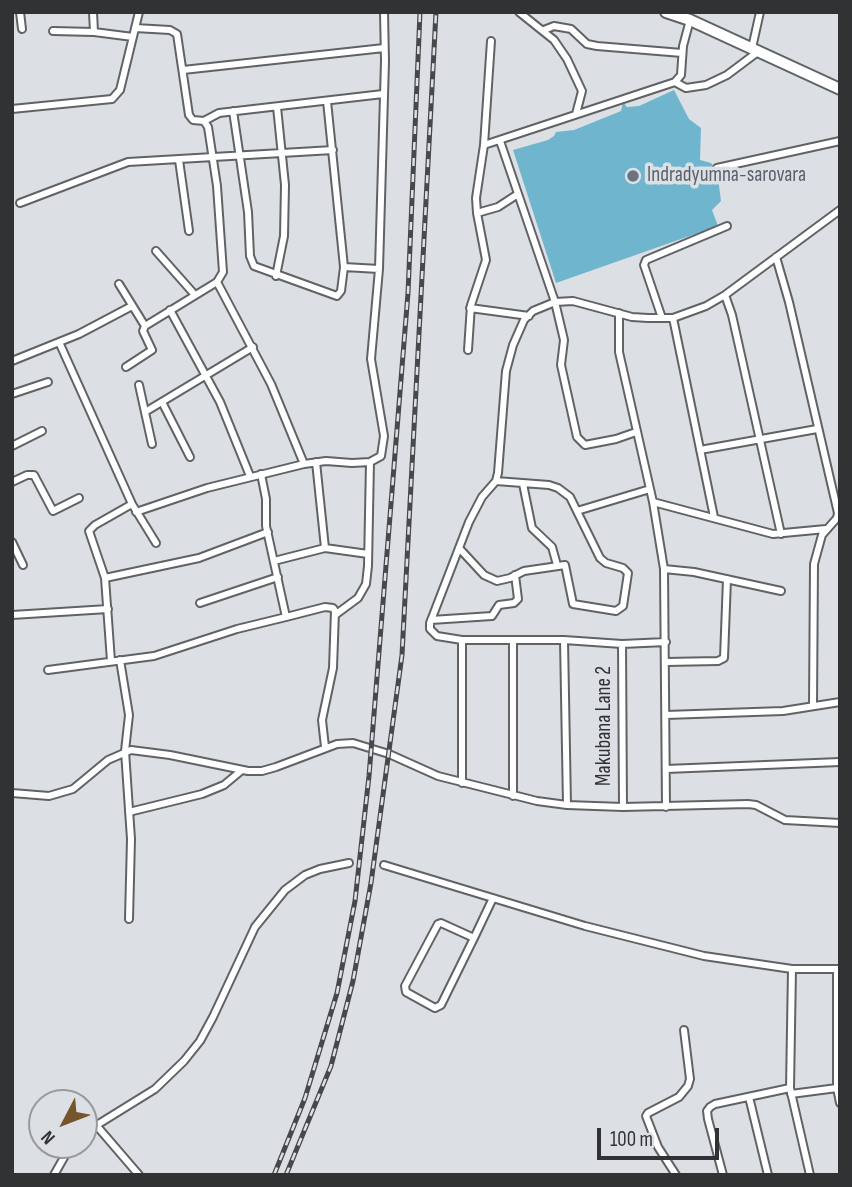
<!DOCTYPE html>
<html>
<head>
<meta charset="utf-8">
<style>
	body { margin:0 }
	#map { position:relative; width:852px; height:1187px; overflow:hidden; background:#dce0e4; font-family:"Sofia Sans Condensed",sans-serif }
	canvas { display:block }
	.frame { position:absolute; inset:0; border:14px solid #313233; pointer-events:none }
	.north { position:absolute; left:28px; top:1089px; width:70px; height:70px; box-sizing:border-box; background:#dce0e4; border:2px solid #989a9d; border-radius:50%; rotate:228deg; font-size:19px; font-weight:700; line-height:28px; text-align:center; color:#313233 }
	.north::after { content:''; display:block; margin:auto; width:24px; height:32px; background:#76542c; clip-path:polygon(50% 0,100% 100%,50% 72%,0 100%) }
	.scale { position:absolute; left:597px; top:1128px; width:122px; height:32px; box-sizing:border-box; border:4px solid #313233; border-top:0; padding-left:9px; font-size:21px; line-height:24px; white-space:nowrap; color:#313233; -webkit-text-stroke:5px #dce0e4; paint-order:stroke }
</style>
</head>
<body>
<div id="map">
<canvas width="852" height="1187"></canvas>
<div class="frame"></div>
<div class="north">N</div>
<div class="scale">100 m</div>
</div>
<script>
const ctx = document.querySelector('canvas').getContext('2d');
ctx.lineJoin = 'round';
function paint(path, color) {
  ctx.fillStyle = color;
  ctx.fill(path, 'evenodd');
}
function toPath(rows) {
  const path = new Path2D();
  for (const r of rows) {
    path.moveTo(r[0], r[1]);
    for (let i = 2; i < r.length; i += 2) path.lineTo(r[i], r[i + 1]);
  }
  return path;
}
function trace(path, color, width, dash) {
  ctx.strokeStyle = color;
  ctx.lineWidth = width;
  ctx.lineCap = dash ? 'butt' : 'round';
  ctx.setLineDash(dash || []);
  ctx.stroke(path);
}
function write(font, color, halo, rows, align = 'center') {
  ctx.font = font + ' "Sofia Sans Condensed",sans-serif';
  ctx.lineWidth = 7;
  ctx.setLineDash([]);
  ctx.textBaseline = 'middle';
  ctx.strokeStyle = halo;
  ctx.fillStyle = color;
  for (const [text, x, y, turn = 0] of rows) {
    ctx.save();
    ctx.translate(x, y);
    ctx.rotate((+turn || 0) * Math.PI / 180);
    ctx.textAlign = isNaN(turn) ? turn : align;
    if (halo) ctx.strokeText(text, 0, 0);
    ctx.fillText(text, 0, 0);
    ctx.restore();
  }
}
paint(toPath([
	[674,90,689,119,701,128,700,160,711,163,717,171,721,201,712,210,718,226,556,283,513,150,548,140,554,136,556,132,574,130,621,111,623,102,627,107,639,106]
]), '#70b5ce');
const minor = toPath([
	[20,12,22,29],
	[93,12,94,32],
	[519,12,554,40,567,59,582,91,576,114],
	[544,30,554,26,571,29,587,44,597,46,682,53],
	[53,31,94,32,133,37],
	[752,48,760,12],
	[183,70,384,48],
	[675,82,686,88,706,85,727,75,759,51],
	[12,109,112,99,120,90,139,12],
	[233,111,248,212,250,256,254,266,337,296,341,291,344,267,327,101],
	[204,121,219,113,383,94],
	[500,141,555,302,564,340,561,365,577,437,585,445,616,439,636,432],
	[484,145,675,82,681,75,683,46,690,20],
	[179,160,189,231],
	[717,168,840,141],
	[20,203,128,162,333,150],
	[477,213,498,207,518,194],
	[156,251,195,295],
	[776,257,789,302,838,513,837,518,822,535,814,564,813,706],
	[344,267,379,269],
	[276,276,284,236,285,185,277,107],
	[217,282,271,384,304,464],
	[119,284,145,326],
	[725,295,732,315,781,534],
	[470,308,529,316],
	[170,310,220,402,250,476],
	[619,313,619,352,653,502,664,569,666,807],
	[662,318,644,265,646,260,727,226],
	[673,318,714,517],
	[59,342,132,504,156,543],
	[468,350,471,305,486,260,477,213,476,198,484,145,491,41],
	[12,361,79,334,132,306],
	[126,367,152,350,143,331,145,326,217,282,223,272,217,186,208,127,204,121,193,120,189,115,177,34,170,30,135,28],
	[139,385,152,444],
	[12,394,48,382],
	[162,402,190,457],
	[145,412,253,347],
	[12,446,42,431],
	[700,450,817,429],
	[316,462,325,548],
	[261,474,266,499,266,526,286,617,325,607,333,608,335,611,333,668,322,720,325,747],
	[12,482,27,475,34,475,53,511,79,498],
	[523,484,532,528,552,547,557,565],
	[653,502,773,534,826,529],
	[577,511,650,489],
	[136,512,207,488,304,464,326,461,352,463,370,462,381,456,384,436,371,359,379,269,385,61,384,12],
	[12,542,23,565],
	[459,548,484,575,497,581,510,578,524,571,565,565,573,604,616,611,623,606,628,573,623,568,606,563,600,558,570,497,558,488,549,485,496,481],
	[274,561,325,548,368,554],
	[664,569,694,572,781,591],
	[105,578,199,558,268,532],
	[200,603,278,577],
	[12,615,108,609],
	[335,615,358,598,366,584,368,566,370,462],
	[431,620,492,616,499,605,514,603,518,599,515,575],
	[462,640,462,783],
	[564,640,567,805],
	[513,641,513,796],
	[666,642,622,644,564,640,462,640,437,636,430,629,430,623,469,522,482,497,496,481,498,473,506,371,513,345,524,320,533,311,555,302,573,301,632,317,648,318,673,318,706,306,725,295,840,210],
	[622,644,623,807],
	[120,660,129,715,125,751,131,839,129,919],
	[111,661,105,578,89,531,95,525,132,504],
	[666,662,718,661,724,658,727,579],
	[48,670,154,656,237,629,286,617],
	[666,715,783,711,840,702],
	[666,769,840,762],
	[12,793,49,796,73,789,108,760,131,750,170,755,248,771,262,771,276,767,337,744,353,743,389,754,438,776,537,801,567,805,623,807,748,804,756,805,785,820,840,823],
	[129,812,202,794,224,785,242,770],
	[384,865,585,926,704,956,792,969,840,969],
	[474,938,441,923,438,924,405,986,406,992,435,1008,441,1005,474,938,493,898],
	[792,969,790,1088,810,1175],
	[837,969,837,1088,840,1103],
	[791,1094,837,1088],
	[749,1097,768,1175],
	[96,1125,139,1175],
	[84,1133,155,1089,184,1061,200,1041,213,1017,255,927,285,890,305,875,320,869,349,863],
	[54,1175,71,1145],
	[676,1175,658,1147,646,1116,648,1113,679,1097,688,1086,690,1079,684,1030],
	[723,1175,708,1119,707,1111,710,1107,715,1104,790,1088]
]);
const trunk = toPath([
	[666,12,690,20,840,89]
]);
trace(minor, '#606366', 10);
trace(trunk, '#606366', 14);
trace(minor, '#fff', 6);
trace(trunk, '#fff', 10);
const rail = toPath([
	[274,1175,305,1098,337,993,355,901,369,776,408,293,420,12],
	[286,1175,331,1066,353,981,371,883,402,655,436,12]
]);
trace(rail, '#474849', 5);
trace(rail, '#dce0e4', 2.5, [8]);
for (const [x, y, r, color] of [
	[633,176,7,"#6b7280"]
]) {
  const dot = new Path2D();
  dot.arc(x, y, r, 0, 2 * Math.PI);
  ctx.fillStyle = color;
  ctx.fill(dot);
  trace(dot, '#dce0e4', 2.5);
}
write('21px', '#5b616d', '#dce0e4', [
	["Indradyumna-sarovara",647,176]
], 'left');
write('21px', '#313233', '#dce0e4', [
	["Makubana Lane 2",605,726,-90]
]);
</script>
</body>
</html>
